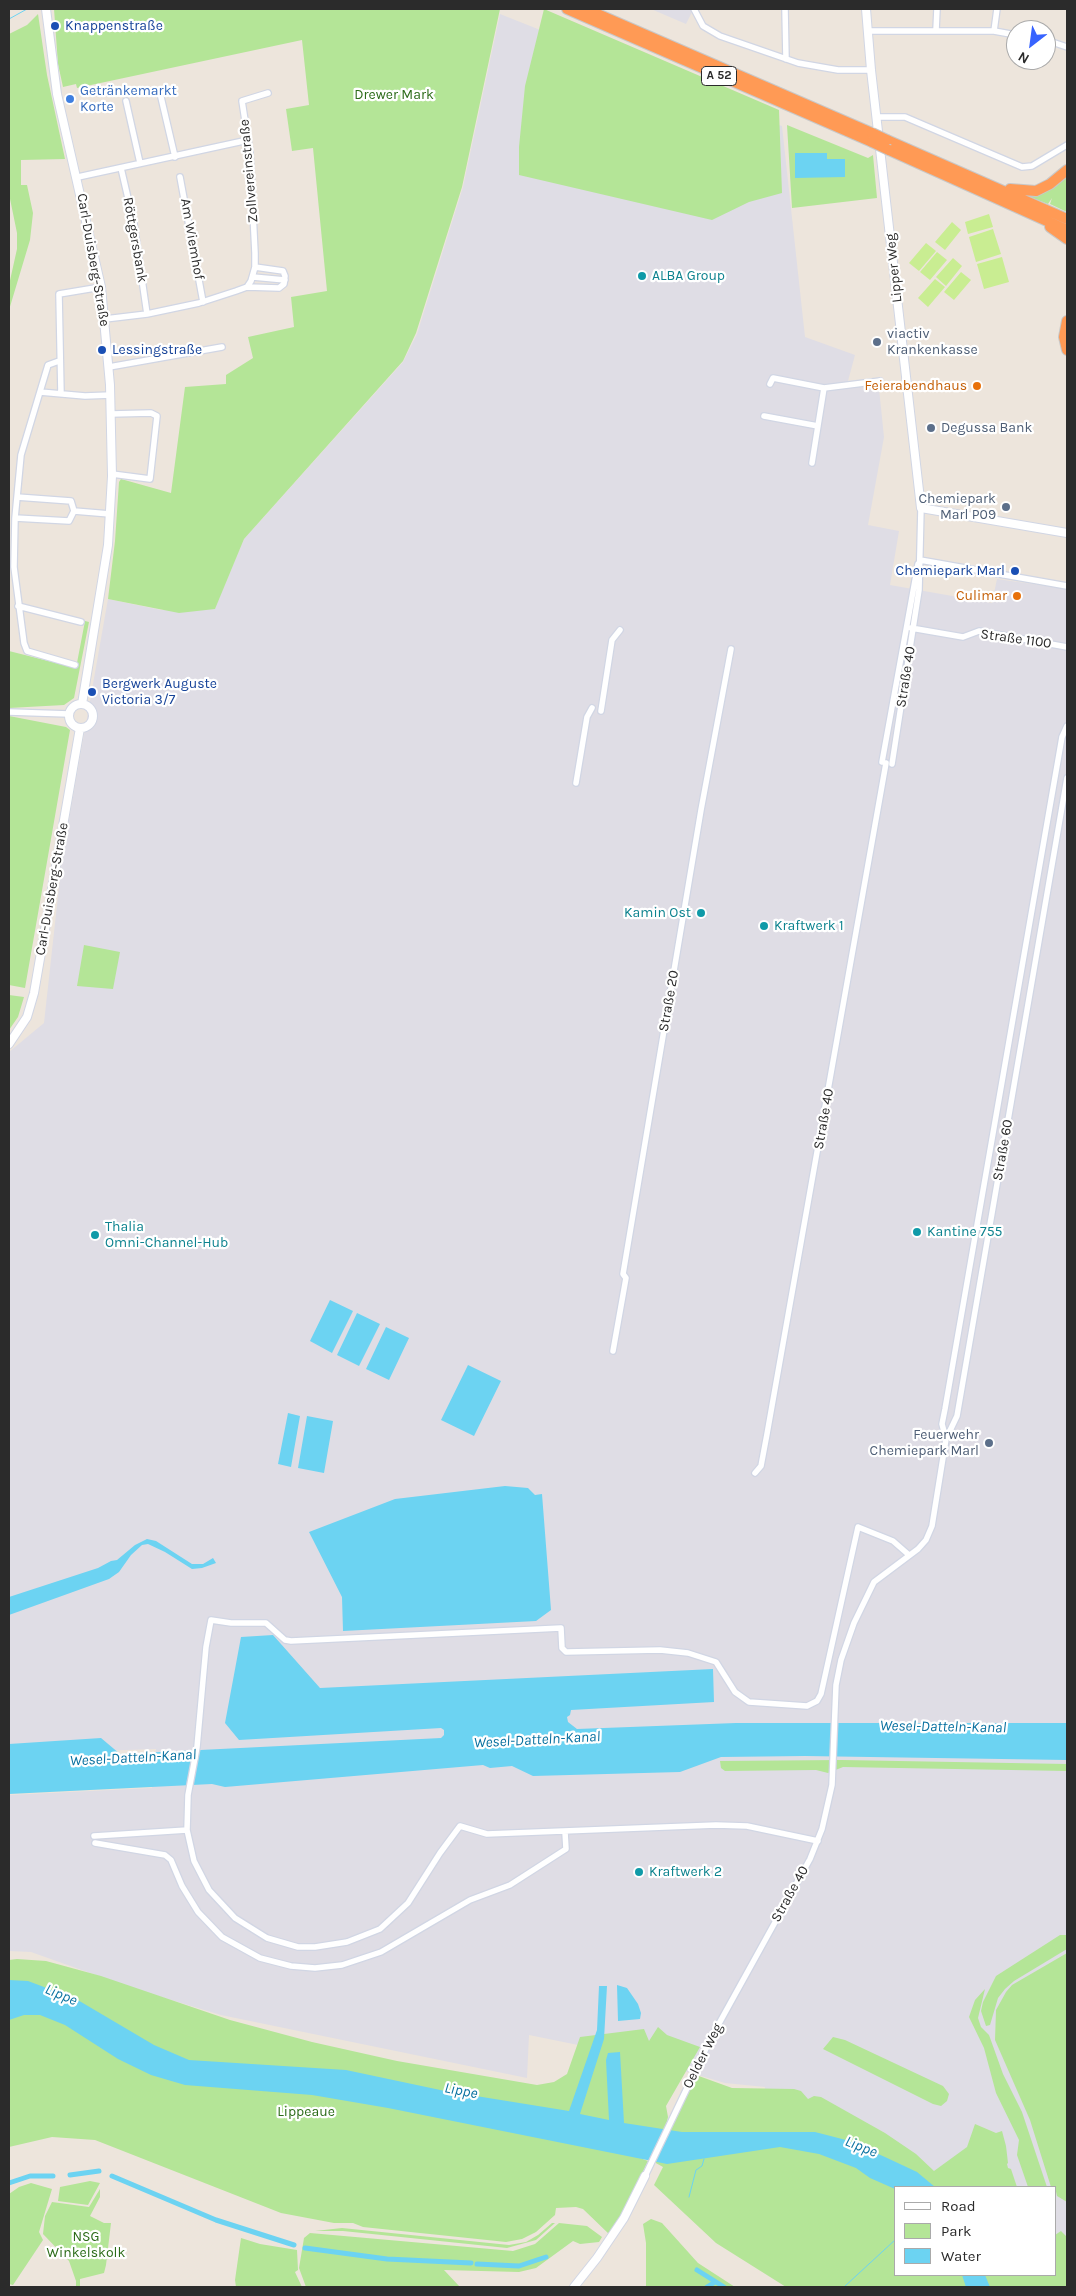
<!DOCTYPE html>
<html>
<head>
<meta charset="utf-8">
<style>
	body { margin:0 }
	#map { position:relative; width:1076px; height:2296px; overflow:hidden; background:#ede5dc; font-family:Karla,sans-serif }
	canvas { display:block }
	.frame { position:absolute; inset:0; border:10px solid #2b2b2b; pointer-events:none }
	.legend { position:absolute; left:894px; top:2186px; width:162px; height:90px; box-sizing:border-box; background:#fff; border:1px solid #aaa; margin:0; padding:6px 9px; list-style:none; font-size:15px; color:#2b2b2b }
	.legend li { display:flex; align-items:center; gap:10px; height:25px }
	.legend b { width:25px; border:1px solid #aaa }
	.north { position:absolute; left:1006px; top:20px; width:50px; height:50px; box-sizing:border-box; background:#fff; border:1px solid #aaa; border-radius:50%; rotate:210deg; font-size:14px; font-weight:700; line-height:20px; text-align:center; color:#2b2b2b }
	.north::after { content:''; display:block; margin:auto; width:18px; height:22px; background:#3763ff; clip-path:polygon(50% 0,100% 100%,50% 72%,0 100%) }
</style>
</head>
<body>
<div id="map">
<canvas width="1076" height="2296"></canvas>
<div class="frame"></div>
<ul class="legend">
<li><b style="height:6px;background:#fff"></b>Road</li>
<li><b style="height:14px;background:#b4e597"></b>Park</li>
<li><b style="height:14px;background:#6cd3f2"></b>Water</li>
</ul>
<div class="north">N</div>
</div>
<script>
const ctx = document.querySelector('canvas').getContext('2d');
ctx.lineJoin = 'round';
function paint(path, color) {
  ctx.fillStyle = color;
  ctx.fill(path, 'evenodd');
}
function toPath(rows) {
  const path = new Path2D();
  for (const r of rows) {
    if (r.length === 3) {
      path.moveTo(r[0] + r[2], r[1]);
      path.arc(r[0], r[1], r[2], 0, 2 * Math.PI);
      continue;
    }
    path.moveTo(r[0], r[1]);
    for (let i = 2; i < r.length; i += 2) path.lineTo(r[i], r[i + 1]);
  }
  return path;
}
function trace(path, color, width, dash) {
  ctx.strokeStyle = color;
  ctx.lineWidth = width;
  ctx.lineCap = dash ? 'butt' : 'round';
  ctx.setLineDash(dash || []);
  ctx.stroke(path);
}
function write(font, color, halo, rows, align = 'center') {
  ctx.font = font + ' Karla,sans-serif';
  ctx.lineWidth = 4.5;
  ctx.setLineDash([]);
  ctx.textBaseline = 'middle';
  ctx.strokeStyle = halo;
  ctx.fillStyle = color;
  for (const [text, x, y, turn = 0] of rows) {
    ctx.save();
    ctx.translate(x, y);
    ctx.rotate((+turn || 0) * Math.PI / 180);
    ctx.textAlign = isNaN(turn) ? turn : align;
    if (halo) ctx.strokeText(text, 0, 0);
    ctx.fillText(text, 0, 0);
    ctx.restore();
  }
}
paint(toPath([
	[651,9,691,9,692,12,686,24],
	[500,14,782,126,805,337,855,355,848,381,878,379,884,437,868,525,899,531,890,585,992,603,997,579,1067,589,1067,2287,1055,2275,1055,2187,935,2187,755,2130,765,2087,725,2083,637,2057,529,2035,527,2078,221,2015,138,1990,31,1952,9,1951,9,1795,152,1788,156,1749,9,1754,9,1052,44,1023,62,860,108,599,161,610,215,608,244,539,403,362,417,334,463,187]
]), '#dfdde5');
paint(toPath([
	[54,9,500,9,462,187,416,333,403,361,244,539,215,609,179,613,108,599,115,541,119,482,121,479,171,493,185,387,226,384,226,375,253,358,248,337,294,327,291,297,327,291,313,148,292,151,286,109,309,105,302,40,77,88,76,84,63,87,58,64],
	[544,9,779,110,782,193,749,202,712,220,519,175,519,147,525,86],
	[38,14,47,75,65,159,21,160,21,185,27,185,33,213,30,240,9,310,9,285,17,249,17,233,9,194,9,34,27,25],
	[787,125,868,158,873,155,877,198,792,208],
	[1067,172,1067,212,1050,204,1052,198,1048,204,1025,195],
	[85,621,89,622,74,698,64,705,9,708,9,651,76,668],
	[9,716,66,727,70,730,25,988,9,985],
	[84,945,120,952,113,989,77,986],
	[9,995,24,997,18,1017,9,1030],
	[842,1760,1067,1764,1067,1771,843,1767,828,1773,816,1770,725,1771,721,1768,720,1761],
	[1060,1935,1067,1935,1067,1949,1014,1981,1005,1989,998,1998,990,2025,986,2026,981,2011,983,2002,996,1976],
	[1067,1953,1067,2202,1057,2196,1055,2187,1051,2187,1030,2120,995,2040,996,2010,1006,1992,1012,1985],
	[17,1959,46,1961,101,1976,230,2020,312,2042,397,2061,537,2085,554,2082,567,2074,580,2037,644,2029,649,2041,658,2027,667,2035,700,2047,666,2106,668,2117,665,2131,640,2158,648,2161,631,2199,610,2235,583,2209,576,2207,556,2208,555,2215,536,2232,522,2239,506,2242,363,2227,353,2223,334,2223,281,2213,95,2140,52,2137,9,2147,9,1960],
	[985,1989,978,2018,981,2027,989,2035,1003,2074,1022,2112,1047,2187,1028,2187,1017,2155,1019,2140,996,2093,984,2048,969,2017,975,2000],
	[833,2037,845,2040,943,2086,949,2094,947,2101,941,2106,933,2104,823,2049],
	[696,2075,732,2088,794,2089,801,2091,808,2099,814,2096,821,2097,885,2133,916,2154,934,2171,967,2147,975,2124,996,2133,1002,2131,1006,2146,1008,2163,1007,2164,1008,2168,1011,2169,1017,2187,895,2187,895,2275,1055,2275,1055,2235,1061,2231,1067,2237,1067,2287,786,2287,716,2243,654,2185,663,2167,654,2162],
	[90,2181,100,2183,88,2205,58,2201,60,2187],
	[31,2183,52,2189,39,2232,43,2240,13,2285,9,2284,9,2194,19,2187],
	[100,2189,100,2197,90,2216,104,2223,111,2223,106,2265,104,2273,80,2279,80,2287,76,2287,76,2281,69,2261,43,2234,45,2216,52,2202,89,2207],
	[651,2219,662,2223,698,2263,735,2287,646,2287,646,2243,643,2224],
	[552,2223,555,2223,536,2240,507,2248,343,2231,315,2231,342,2228,509,2245,526,2242,538,2235],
	[559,2223,587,2226,602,2237,599,2242,580,2244,573,2241,536,2268,519,2272,444,2270,460,2287,306,2287,299,2268,304,2238,310,2233,513,2251,535,2244],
	[241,2238,260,2244,297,2250,298,2270,295,2272,302,2287,236,2287,235,2280]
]), '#b4e597');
paint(toPath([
	[989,214,993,227,968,234,965,222],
	[952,222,961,230,945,250,935,242],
	[993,229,1001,254,976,262,969,237],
	[926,243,936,251,919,271,909,263],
	[937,252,947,260,930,280,920,272],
	[1002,257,1009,282,984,289,977,264],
	[953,258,962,266,946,286,936,277],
	[961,272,971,280,954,300,944,292],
	[935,279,945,287,928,307,918,298]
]), '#c9ed92');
paint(toPath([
	[795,153,827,153,827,159,845,159,845,177,795,178],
	[330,1300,353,1311,332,1353,310,1341],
	[357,1313,380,1324,359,1366,337,1355],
	[386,1327,409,1338,389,1380,366,1369],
	[468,1365,501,1381,474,1436,441,1420],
	[288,1413,300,1416,291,1467,278,1464],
	[307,1416,333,1421,324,1473,298,1468],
	[505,1486,528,1488,535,1495,542,1494,551,1610,536,1621,343,1631,342,1597,309,1532,395,1499],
	[147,1539,156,1541,192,1564,203,1564,213,1558,216,1563,202,1568,192,1569,165,1552,148,1544,142,1545,131,1555,119,1572,109,1579,9,1615,9,1597,98,1568,111,1561,117,1560,135,1545],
	[273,1635,320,1688,713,1669,714,1702,571,1710,570,1715,567,1717,568,1722,577,1729,736,1723,1067,1723,1067,1760,805,1756,721,1757,680,1772,533,1776,512,1766,490,1768,483,1765,225,1787,212,1784,9,1794,9,1744,101,1738,120,1754,441,1738,444,1735,444,1730,441,1728,239,1740,225,1723,241,1637],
	[9,1980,28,1981,76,1999,154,2045,189,2060,346,2070,445,2091,569,2111,597,2030,599,1986,607,1986,604,2039,580,2114,609,2120,606,2060,608,2053,620,2052,624,2123,682,2132,815,2132,846,2140,885,2157,917,2172,935,2187,895,2189,870,2178,856,2168,819,2154,780,2147,667,2164,388,2108,312,2095,185,2085,151,2075,118,2059,65,2025,40,2015,24,2015,9,2020],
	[617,1985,627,1988,638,2004,641,2013,640,2019,618,2021],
	[962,2275,985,2275,990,2287,966,2287]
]), '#6cd3f2');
trace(toPath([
	[9,19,27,9],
	[689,2197,696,2170,702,2166,704,2159],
	[844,2287,895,2240]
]), '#6cd3f2', 1);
trace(toPath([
	[70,2175,99,2171],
	[112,2176,216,2220,294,2245],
	[9,2183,30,2176,53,2176],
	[305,2248,387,2259,471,2263],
	[477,2264,519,2266,546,2257],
	[697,2270,724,2287],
	[707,2287,715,2282]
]), '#6cd3f2', 5);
const street = toPath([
	[694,9,703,26,720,36,798,63,838,70,871,70],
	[785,9,786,59],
	[936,30,937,9],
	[868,31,994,31,1016,35],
	[994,31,997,9],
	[1046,40,1067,47],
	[160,93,175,157],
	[126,101,140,163],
	[877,117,905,117,1022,167,1032,166,1067,145],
	[121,168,134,224,147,314],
	[78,177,248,140],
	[180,177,203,302],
	[253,277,285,280],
	[247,287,279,288,284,284,285,276,283,271,255,267],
	[105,319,147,314,199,303,236,291,247,287,251,281,255,267,255,253,250,153,242,101,268,93],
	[59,361,48,365,21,455,15,518,14,567,24,643,27,651,75,665],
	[109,367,222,347],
	[770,384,773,378,824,388,880,381],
	[40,392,85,396,111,395],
	[61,394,59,294,101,287],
	[111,414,151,413,157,416,150,479,112,474],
	[764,416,818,426],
	[812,463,824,388],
	[74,511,110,514],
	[15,518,69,521,74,511,71,501,17,497],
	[920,560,1067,586],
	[18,606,81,622],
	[911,628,963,637,979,631,1067,647],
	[601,711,612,640,620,630],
	[9,712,69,714],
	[882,762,918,564],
	[892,764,919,590,921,508],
	[576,783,587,717,592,708],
	[613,1351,626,1278,623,1274,701,810,731,649],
	[946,1439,942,1424,945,1409,1062,737,1067,726],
	[755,1473,761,1466,767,1434,886,763],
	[94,1836,187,1830],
	[818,1841,747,1826,716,1825,487,1834,460,1826,440,1853,408,1903,380,1929,347,1942,315,1947,298,1947,267,1938,235,1918,209,1890,194,1861,187,1830,188,1795,197,1747,206,1647,211,1620,231,1623,266,1623,285,1640,291,1641,561,1628,562,1648,566,1652,660,1650,688,1653,716,1662,735,1692,749,1702,807,1706,817,1701,821,1694,858,1527,893,1541,909,1555],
	[95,1843,165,1855,171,1860,182,1886,198,1912,222,1937,260,1958,291,1966,315,1968,342,1965,381,1952,470,1900,510,1885,566,1849,565,1832],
	[645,2176,711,2038,810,1859,822,1829,832,1785,836,1685,841,1660,854,1623,874,1582,918,1549,926,1540,932,1526,946,1439,957,1416,1067,778]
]);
const secondary = toPath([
	[46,9,57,94,101,287,110,385,112,476,108,545,82,704],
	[866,9,871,70,921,508,1067,533],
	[81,716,12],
	[9,1044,27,1017,34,993,80,728],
	[574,2287,597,2258,624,2218,645,2176]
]);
const highway = toPath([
	[567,9,872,142],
	[586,9,872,133],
	[887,140,1067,219],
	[889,150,1067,230],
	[1010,189,1036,191,1050,184,1067,170],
	[1050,227,1067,239],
	[1067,321,1064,337,1067,350]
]);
trace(street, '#d1d6e4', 8);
trace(secondary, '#d1d6e4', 10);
trace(highway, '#c8c8c8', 12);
trace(street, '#fff', 5.5);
trace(secondary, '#fff', 8);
trace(highway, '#ff9a55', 10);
const highwayBridge = toPath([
	[872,133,887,140],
	[872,142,889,150]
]);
trace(highwayBridge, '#c8c8c8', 12, []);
trace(highwayBridge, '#ff9a55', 10);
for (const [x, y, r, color] of [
	[55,26,5,"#1a4fb4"],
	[70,99,5,"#3f7fe0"],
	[642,276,5,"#0f9aa8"],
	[877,342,5,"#5c6f8a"],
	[102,350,5,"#1a4fb4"],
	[977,386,5,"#e8710a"],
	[931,428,5,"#5c6f8a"],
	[1006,507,5,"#5c6f8a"],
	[1015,571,5,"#1a4fb4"],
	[1017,596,5,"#e8710a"],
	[92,692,5,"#1a4fb4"],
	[701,913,5,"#0f9aa8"],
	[764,926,5,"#0f9aa8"],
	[917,1232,5,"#0f9aa8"],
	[95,1235,5,"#0f9aa8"],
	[989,1443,5,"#5c6f8a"],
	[639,1872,5,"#0f9aa8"]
]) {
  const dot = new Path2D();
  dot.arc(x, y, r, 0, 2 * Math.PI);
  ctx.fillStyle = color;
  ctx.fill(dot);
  trace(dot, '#fff', 2);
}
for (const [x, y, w] of [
	[719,76,35]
]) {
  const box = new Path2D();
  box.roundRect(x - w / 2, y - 9.5, w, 19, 4);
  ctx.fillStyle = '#fff';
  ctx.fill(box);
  trace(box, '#2b2b2b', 1);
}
write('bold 12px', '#2b2b2b', null, [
	["A 52",719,76]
]);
write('14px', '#164399', '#fff', [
	["Knappenstraße",65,26],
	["Lessingstraße",112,350],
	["Chemiepark Marl",1005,571,"right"],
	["Bergwerk Auguste",102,684],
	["Victoria 3/7",102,700]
], 'left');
write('14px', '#366cbe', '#fff', [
	["Getränkemarkt",80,91],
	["Korte",80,107]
], 'left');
write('14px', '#2b6b18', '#fff', [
	["Drewer Mark",394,95],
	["Lippeaue",306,2112],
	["NSG",86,2237],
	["Winkelskolk",86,2253]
]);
write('14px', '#2b2b2b', '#fff', [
	["Zollvereinstraße",249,171,-95],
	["Am Wiemhof",192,239,80],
	["Röttgersbank",135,240,80],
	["Carl-Duisberg-Straße",93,260,80],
	["Lipper Weg",894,268,-96],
	["Straße 1100",1016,639,8],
	["Straße 40",906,677,-81],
	["Carl-Duisberg-Straße",52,889,-80],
	["Straße 20",669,1001,-80],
	["Straße 40",824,1119,-80],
	["Straße 60",1003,1150,-80],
	["Straße 40",790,1894,-61],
	["Oelder Weg",703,2056,-63]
]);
write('14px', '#0d838f', '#fff', [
	["ALBA Group",652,276],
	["Kamin Ost",691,913,"right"],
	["Kraftwerk 1",774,926],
	["Thalia",105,1227],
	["Omni-Channel-Hub",105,1243],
	["Kantine 755",927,1232],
	["Kraftwerk 2",649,1872]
], 'left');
write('14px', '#4e5e75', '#fff', [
	["viactiv",887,334],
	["Krankenkasse",887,350],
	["Degussa Bank",941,428],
	["Chemiepark",996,499,"right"],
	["Marl P09",996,515,"right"],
	["Feuerwehr",979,1435,"right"],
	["Chemiepark Marl",979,1451,"right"]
], 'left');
write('14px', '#c56008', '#fff', [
	["Feierabendhaus",967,386],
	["Culimar",1007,596]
], 'right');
write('italic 15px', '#0971a0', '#fff', [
	["Wesel-Datteln-Kanal",943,1727,1],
	["Wesel-Datteln-Kanal",537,1740,-3],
	["Wesel-Datteln-Kanal",133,1758,-3],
	["Lippe",61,1995,23],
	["Lippe",461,2091,11],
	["Lippe",861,2147,22]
]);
</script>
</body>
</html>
